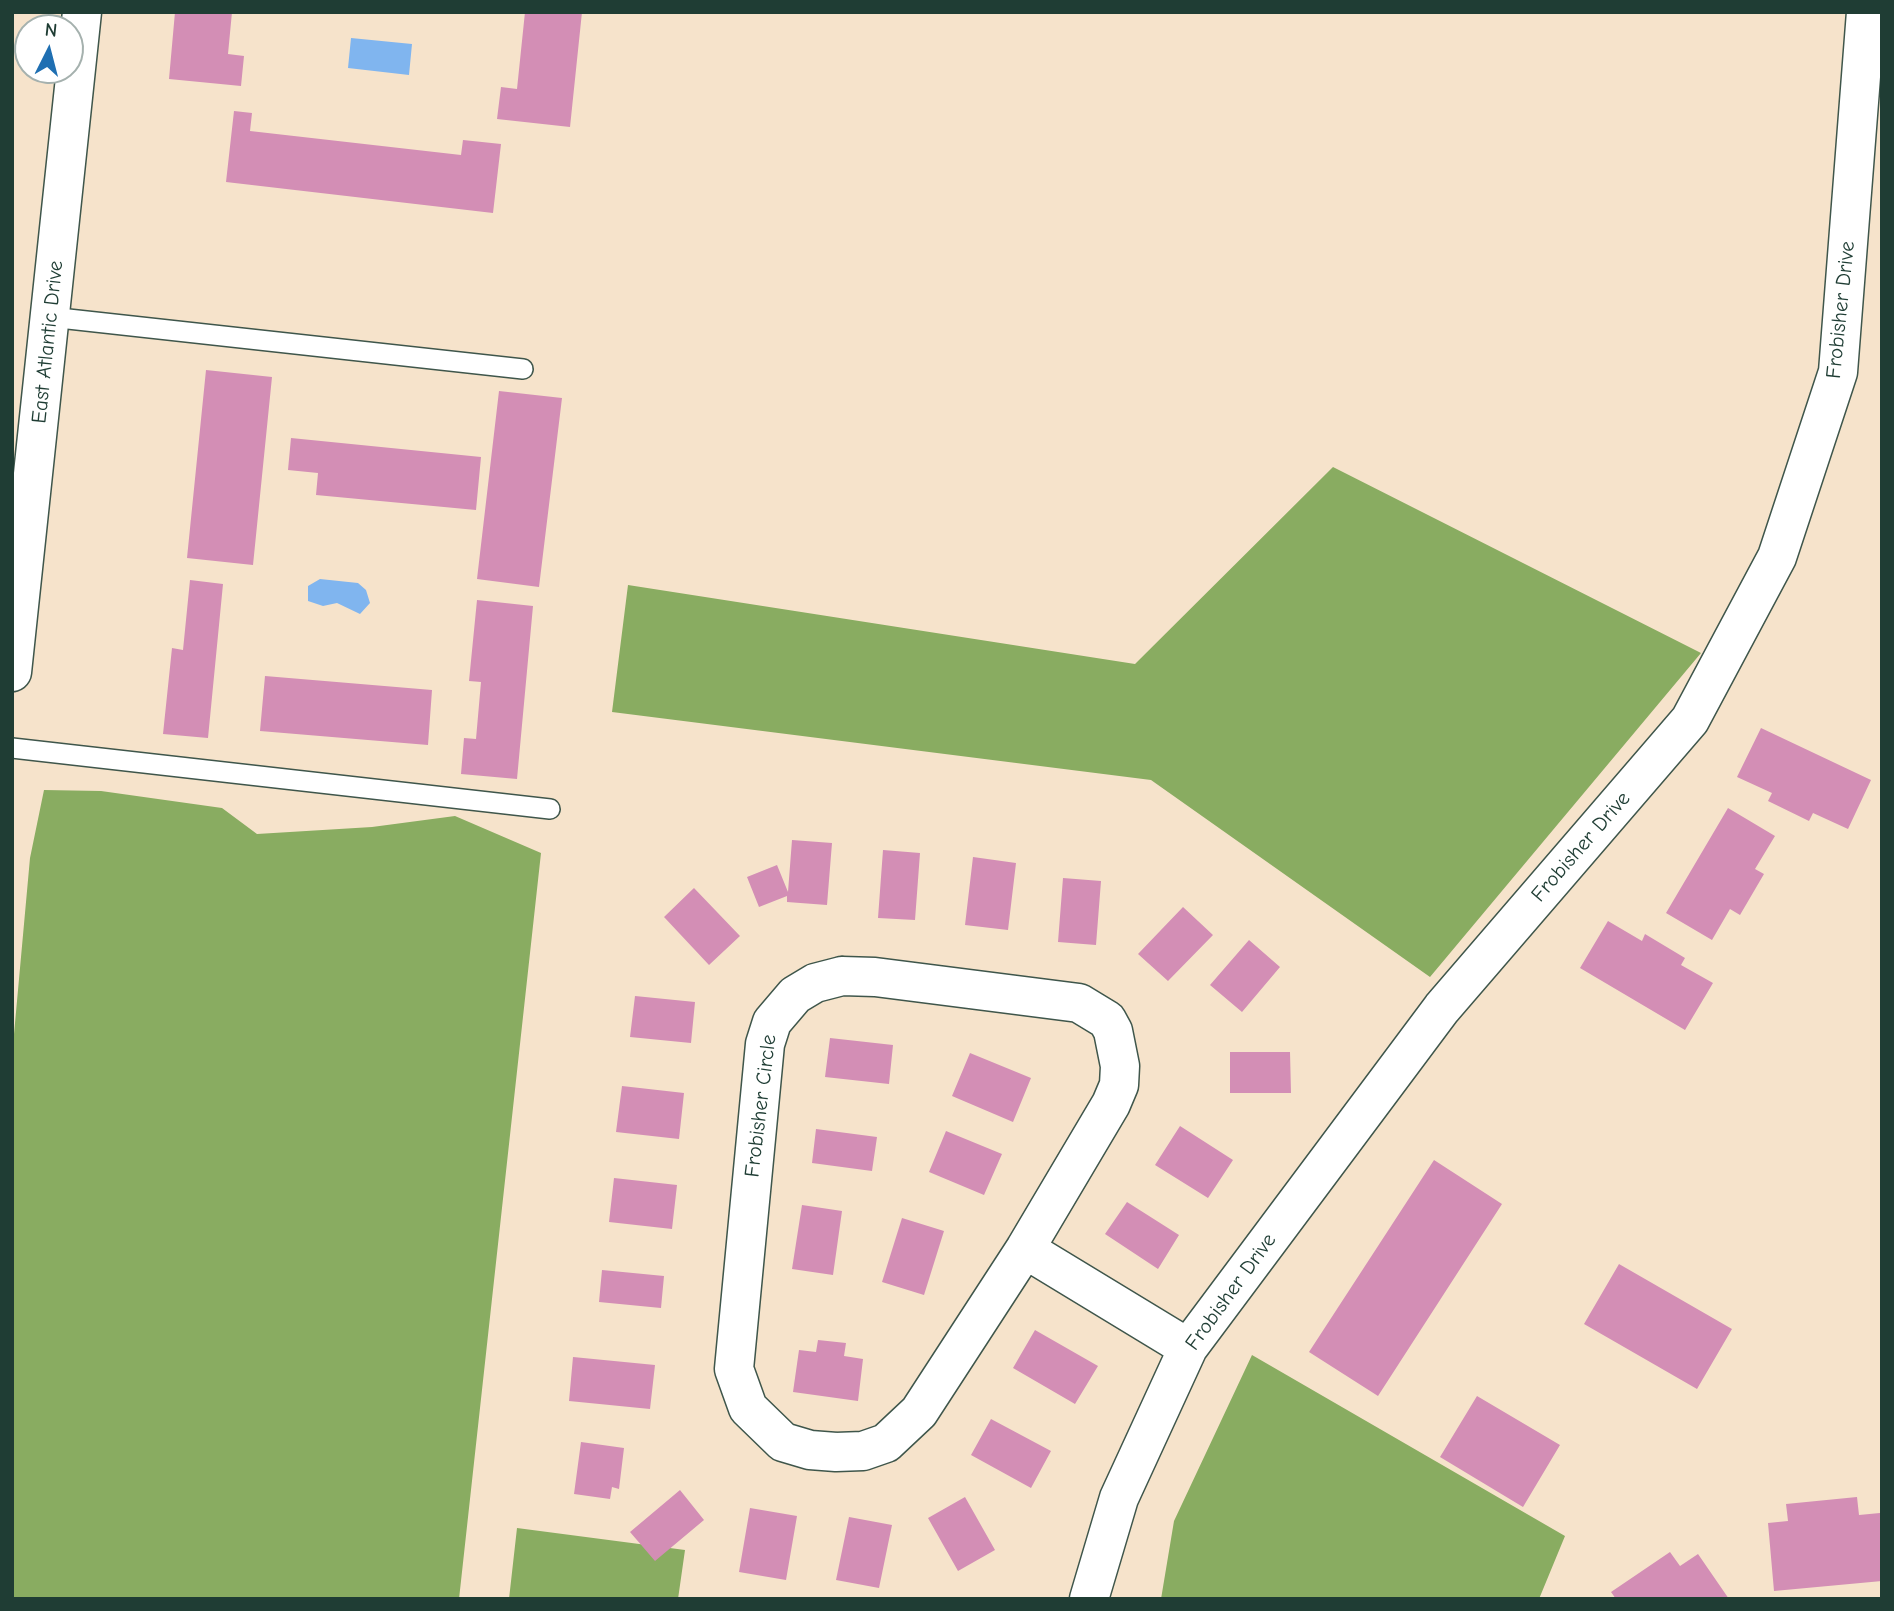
<!DOCTYPE html>
<html>
<head>
<meta charset="utf-8">
<style>
	body { margin:0 }
	#map { position:relative; width:1894px; height:1611px; overflow:hidden; background:#f6e3cb; font-family:"Comic Neue",sans-serif }
	canvas { display:block }
	.frame { position:absolute; inset:0; border:14px solid #1f3d34; pointer-events:none }
	.north { position:absolute; left:14px; top:14px; width:70px; height:70px; box-sizing:border-box; background:#fff; border:2px solid #a5b1ae; border-radius:50%; rotate:6deg; font-size:19px; font-weight:700; line-height:28px; text-align:center; color:#1f3d34 }
	.north::after { content:''; display:block; margin:auto; width:24px; height:32px; background:#1f6fb2; clip-path:polygon(50% 0,100% 100%,50% 72%,0 100%) }
</style>
</head>
<body>
<div id="map">
<canvas width="1894" height="1611"></canvas>
<div class="frame"></div>
<div class="north">N</div>
</div>
<script>
const ctx = document.querySelector('canvas').getContext('2d');
ctx.lineJoin = 'round';
function paint(path, color) {
  ctx.fillStyle = color;
  ctx.fill(path, 'evenodd');
}
function toPath(rows) {
  const path = new Path2D();
  for (const r of rows) {
    path.moveTo(r[0], r[1]);
    for (let i = 2; i < r.length; i += 2) path.lineTo(r[i], r[i + 1]);
  }
  return path;
}
function trace(path, color, width, dash) {
  ctx.strokeStyle = color;
  ctx.lineWidth = width;
  ctx.lineCap = dash ? 'butt' : 'round';
  ctx.setLineDash(dash || []);
  ctx.stroke(path);
}
function write(font, color, halo, rows, align = 'center') {
  ctx.font = font + ' "Comic Neue",sans-serif';
  ctx.lineWidth = 5;
  ctx.setLineDash([]);
  ctx.textBaseline = 'middle';
  ctx.strokeStyle = halo;
  ctx.fillStyle = color;
  for (const [text, x, y, turn = 0] of rows) {
    ctx.save();
    ctx.translate(x, y);
    ctx.rotate((+turn || 0) * Math.PI / 180);
    ctx.textAlign = isNaN(turn) ? turn : align;
    if (halo) ctx.strokeText(text, 0, 0);
    ctx.fillText(text, 0, 0);
    ctx.restore();
  }
}
paint(toPath([
	[1333,467,1701,653,1430,977,1151,780,612,712,628,585,1135,664],
	[44,790,101,791,222,808,257,834,372,827,455,816,541,853,459,1599,12,1599,12,1056,30,858],
	[1252,1355,1565,1536,1539,1599,1161,1599,1174,1521],
	[517,1528,685,1550,678,1599,509,1599]
]), '#89ac61');
paint(toPath([
	[351,38,412,44,409,75,348,68],
	[320,579,358,583,366,590,370,603,360,614,337,603,323,606,308,601,308,586]
]), '#80b5ef');
paint(toPath([
	[175,12,232,12,228,54,244,56,241,86,169,79],
	[525,12,582,12,570,127,497,119,501,87,517,89],
	[234,111,252,113,250,131,461,155,463,140,501,144,493,213,226,182],
	[206,370,272,377,253,565,187,558],
	[499,391,562,398,539,587,477,579],
	[291,438,481,457,476,510,316,495,318,473,288,470],
	[190,580,223,584,208,738,163,734,172,648,183,650],
	[477,600,533,606,517,779,461,774,464,738,476,739,481,682,469,681],
	[265,676,432,690,428,745,260,731],
	[1761,728,1871,780,1848,829,1813,813,1809,821,1768,801,1772,793,1737,777],
	[1728,808,1775,836,1755,869,1764,874,1740,915,1730,909,1712,940,1666,913],
	[792,840,832,843,827,905,787,902,787,896,759,907,747,877,777,865,788,892],
	[883,850,920,853,915,920,878,918],
	[973,857,1016,863,1008,930,965,925],
	[1063,878,1101,881,1096,945,1058,942],
	[694,888,740,936,709,965,664,917],
	[1183,907,1213,935,1168,981,1138,954],
	[1608,921,1642,941,1645,934,1685,958,1681,965,1713,983,1685,1030,1580,968],
	[1249,940,1280,967,1242,1012,1210,985],
	[635,996,695,1002,691,1043,630,1037],
	[830,1038,893,1045,889,1084,825,1077],
	[1230,1052,1290,1052,1291,1093,1230,1093],
	[970,1053,1031,1078,1013,1122,952,1096],
	[622,1086,684,1093,679,1139,616,1132],
	[1180,1126,1233,1160,1208,1198,1155,1165],
	[816,1129,877,1137,872,1171,812,1163],
	[946,1131,1002,1154,984,1195,929,1172],
	[1434,1160,1502,1204,1378,1396,1309,1352],
	[614,1178,677,1185,672,1229,609,1222],
	[1127,1202,1179,1235,1158,1269,1105,1234],
	[802,1205,842,1211,833,1275,792,1269],
	[902,1218,944,1231,924,1295,882,1282],
	[1619,1264,1732,1329,1697,1389,1584,1324],
	[602,1270,664,1276,661,1308,599,1302],
	[1035,1330,1098,1366,1075,1404,1013,1368],
	[818,1340,846,1343,844,1356,863,1359,858,1401,793,1392,799,1350,816,1352],
	[573,1357,655,1365,650,1409,569,1401],
	[1477,1396,1560,1445,1523,1507,1440,1457],
	[991,1419,1051,1451,1031,1488,971,1455],
	[581,1442,624,1448,619,1489,612,1487,610,1499,574,1494],
	[680,1490,704,1520,655,1561,630,1532],
	[965,1497,995,1550,958,1571,928,1518],
	[1857,1497,1859,1515,1880,1513,1882,1581,1774,1591,1768,1523,1788,1521,1786,1504],
	[750,1508,797,1516,786,1580,739,1572],
	[849,1517,892,1525,879,1588,836,1580],
	[1670,1552,1680,1566,1698,1554,1729,1599,1616,1599,1611,1592]
]), '#d38eb5');
const lane = toPath([
	[50,317,523,369],
	[12,748,550,809]
]);
const street = toPath([
	[12,672,82,12],
	[842,976,875,977,1079,1003,1107,1020,1113,1031,1120,1066,1119,1085,1111,1104,1025,1249,919,1412,886,1443,863,1451,836,1452,810,1450,783,1442,748,1408,734,1369,765,1044,772,1022,795,995,815,983,842,976],
	[1025,1249,1188,1348],
	[1089,1599,1119,1498,1188,1348,1442,1008,1690,720,1777,557,1838,372,1866,12]
]);
trace(lane, '#3f564b', 22);
trace(street, '#3f564b', 41);
trace(lane, '#fff', 19);
trace(street, '#fff', 38);
write('21px', '#1f3d34', '#fff', [
	["Frobisher Drive",1841,310,-84],
	["East Atlantic Drive",48,342,-84],
	["Frobisher Drive",1581,847,-49],
	["Frobisher Circle",761,1106,-83],
	["Frobisher Drive",1231,1292,-54]
]);
</script>
</body>
</html>
